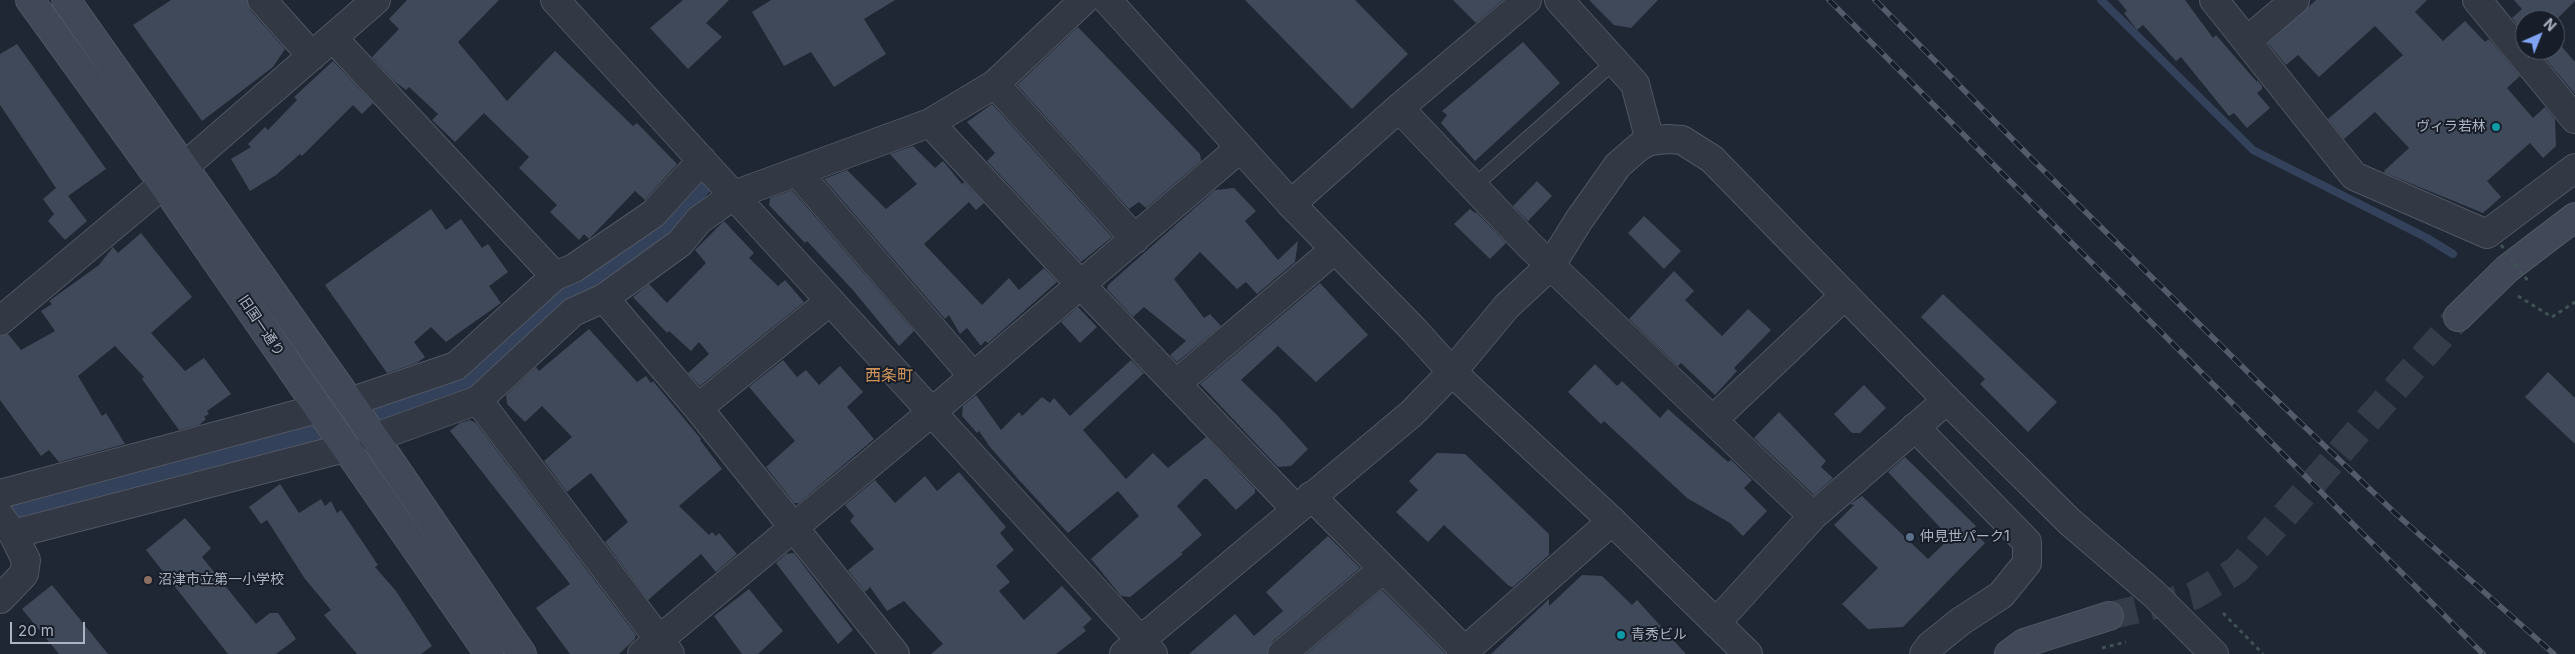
<!DOCTYPE html>
<html>
<head>
<meta charset="utf-8">
<style>
	body { margin:0 }
	#map { position:relative; width:2575px; height:654px; overflow:hidden; background:#1f2734; font-family:Inter,sans-serif }
	canvas { display:block }
	.north { position:absolute; left:2515px; top:10px; width:50px; height:50px; box-sizing:border-box; background:#181e29; border:1px solid #535a66; border-radius:50%; rotate:44deg; font-size:14px; font-weight:700; line-height:20px; text-align:center; color:#acb3c2 }
	.north::after { content:''; display:block; margin:auto; width:18px; height:22px; background:#80a4f4; clip-path:polygon(50% 0,100% 100%,50% 72%,0 100%) }
	.scale { position:absolute; left:10px; top:622px; width:75px; height:22px; box-sizing:border-box; border:2px solid #acb3c2; border-top:0; padding-left:6px; font-size:15px; line-height:18px; white-space:nowrap; color:#acb3c2; -webkit-text-stroke:4px #181e29; paint-order:stroke }
</style>
</head>
<body>
<div id="map">
<canvas width="2575" height="654"></canvas>
<div class="north">N</div>
<div class="scale">20 m</div>
</div>
<script>
const ctx = document.querySelector('canvas').getContext('2d');
ctx.lineJoin = 'round';
function paint(path, color) {
  ctx.fillStyle = color;
  ctx.fill(path, 'evenodd');
}
function toPath(rows) {
  const path = new Path2D();
  for (const r of rows) {
    path.moveTo(r[0], r[1]);
    for (let i = 2; i < r.length; i += 2) path.lineTo(r[i], r[i + 1]);
  }
  return path;
}
function trace(path, color, width, dash) {
  ctx.strokeStyle = color;
  ctx.lineWidth = width;
  ctx.lineCap = dash ? 'butt' : 'round';
  ctx.setLineDash(dash || []);
  ctx.stroke(path);
}
function write(font, color, halo, rows, align = 'center') {
  ctx.font = font + ' Inter,"Noto Sans JP",sans-serif';
  ctx.lineWidth = 4;
  ctx.setLineDash([]);
  ctx.textBaseline = 'middle';
  ctx.strokeStyle = halo;
  ctx.fillStyle = color;
  for (const [text, x, y, turn = 0] of rows) {
    ctx.save();
    ctx.translate(x, y);
    ctx.rotate((+turn || 0) * Math.PI / 180);
    ctx.textAlign = isNaN(turn) ? turn : align;
    if (halo) ctx.strokeText(text, 0, 0);
    ctx.fillText(text, 0, 0);
    ctx.restore();
  }
}
paint(toPath([
	[698,176,712,189,691,213,676,239,575,298,467,394,304,445,0,529,0,506,158,466,304,419,390,398,542,302]
]), '#33415b');
trace(toPath([
	[2101,0,2253,150,2427,238,2453,254]
]), '#33415b', 8);
paint(toPath([
	[171,0,247,0,250,10,285,49,273,67,202,121,133,25],
	[407,0,499,0,458,42,507,101,555,51,633,126,637,123,677,164,645,200,635,191,589,239,584,234,579,240,550,212,557,205,519,168,529,157,484,113,455,142,432,120,438,114,409,87,406,90,394,81,372,57,399,29,389,19],
	[683,0,729,0,706,23,722,37,688,69,650,28],
	[771,0,895,0,864,19,886,54,834,87,811,52,784,66,752,12],
	[1245,0,1355,0,1408,54,1352,109],
	[1453,0,1503,0,1476,23],
	[1589,0,1658,0,1631,28,1614,25],
	[2118,0,2185,0,2213,38,2216,35,2257,82,2257,80,2262,86,2262,89,2257,93,2270,108,2247,128,2234,113,2229,116,2181,57,2176,61,2143,25,2137,30,2124,13,2127,11],
	[2316,0,2427,0,2415,12,2443,41,2465,21,2485,42,2489,39,2520,76,2507,88,2533,118,2545,107,2555,119,2556,146,2543,158,2530,143,2487,181,2501,197,2483,213,2385,173,2384,171,2409,148,2375,112,2344,139,2328,119,2403,55,2375,26,2319,77,2298,55,2286,65,2268,43],
	[2514,0,2575,0,2575,1,2555,21,2525,20,2525,34,2512,18,2522,9],
	[1078,27,1200,154,1201,161,1146,208,1139,202,1129,209,1017,85],
	[2555,39,2575,62,2575,94,2538,50,2555,50],
	[1523,42,1560,83,1475,161,1441,123,1447,115,1442,111],
	[17,44,106,169,68,196,87,221,65,240,48,221,54,214,43,199,56,188,0,105,0,54],
	[333,61,373,103,362,114,353,105,302,156,300,154,276,175,250,191,231,159,251,147,248,144,265,127,268,130,297,100,294,97],
	[992,104,1112,237,1081,262,987,161,995,153,967,122],
	[913,146,935,168,943,161,962,184,964,182,984,203,976,210,969,202,924,244,982,305,1009,278,1019,290,1044,268,1057,282,988,343,985,341,981,346,967,328,960,334,949,315,945,319,824,179,847,170,886,209,917,184,890,154],
	[1537,181,1552,196,1528,221,1513,206],
	[1234,188,1256,211,1245,221,1278,260,1298,241,1295,262,1257,294,1246,282,1237,289,1200,252,1174,279,1204,318,1210,314,1221,326,1177,362,1170,355,1186,341,1144,307,1133,317,1107,289,1108,285,1215,190],
	[792,190,914,331,899,346,852,289,807,241,805,243,769,205,770,198],
	[431,209,446,230,461,219,482,248,488,244,508,272,489,286,501,303,446,342,431,327,414,342,425,357,417,363,387,373,325,285],
	[1470,209,1475,213,1476,212,1506,243,1490,259,1454,224],
	[1644,216,1681,251,1664,269,1628,233],
	[724,221,754,253,749,258,778,286,785,280,804,302,700,386,688,373,709,354,699,342,691,351,669,331,667,333,633,297,649,284,667,303,706,263,695,250],
	[141,233,192,297,151,333,185,371,204,358,231,394,207,411,209,414,204,417,206,419,199,425,179,430,142,379,144,377,115,346,78,376,102,416,106,413,125,444,59,462,49,450,41,456,0,400,0,336,8,334,21,350,55,331,41,311,52,304,49,301,99,265,113,247,118,253],
	[1674,271,1694,291,1685,300,1722,336,1748,309,1771,330,1734,368,1737,371,1715,395,1681,363,1678,366,1629,319],
	[1320,283,1368,335,1316,382,1278,346,1241,380,1277,415,1308,449,1291,466,1278,467,1200,384],
	[1943,294,2057,402,2028,432,1980,384,1985,379,1921,317],
	[1078,307,1097,327,1080,343,1061,322],
	[589,329,637,382,646,376,651,383,653,381,701,439,700,440,722,469,679,506,709,535,712,532,716,536,719,533,737,554,716,572,701,554,648,600,605,542,628,522,591,473,567,492,544,461,572,437,542,406,525,422,507,404,506,395,536,367,539,371],
	[783,360,797,377,806,370,819,385,840,366,863,392,847,407,874,439,799,503,794,503,766,467,795,441,749,387],
	[1131,360,1144,373,1083,430,1126,479,1153,453,1168,468,1206,437,1255,489,1255,493,1236,510,1207,479,1204,479,1177,506,1202,535,1181,553,1183,554,1130,597,1121,596,1091,559,1139,516,1118,491,1068,533,1019,480,990,447,979,431,977,433,962,416,963,406,976,395,1001,430,1019,412,1022,416,1042,397,1050,403,1054,398,1070,416],
	[1595,364,1617,386,1622,381,1660,418,1668,409,1728,462,1731,460,1752,480,1744,488,1767,511,1743,536,1730,523,1687,498,1604,421,1601,424,1568,392],
	[2548,372,2575,398,2575,444,2525,397],
	[1864,385,1886,408,1860,433,1852,433,1834,414],
	[1779,412,1826,461,1821,467,1833,478,1814,495,1754,438],
	[470,420,476,423,636,635,635,639,619,654,570,654,536,608,570,584,450,431,460,423],
	[1437,453,1465,454,1549,534,1549,555,1513,587,1509,586,1444,525,1428,542,1396,512,1418,490,1409,481],
	[1905,457,1976,526,1972,530,1985,543,1903,627,1868,629,1842,604,1878,568,1834,525,1854,505,1850,504,1862,496,1928,559,1950,538,1888,472],
	[959,472,1006,527,1000,533,1014,550,996,566,1010,582,999,591,1024,620,1062,586,1092,619,1083,627,1086,631,1056,654,931,654,943,644,904,601,887,611,870,587,865,592,848,570,874,549,850,521,854,516,845,505,875,480,895,503,925,476,937,491],
	[280,484,299,513,321,499,325,506,331,501,337,513,341,510,378,565,375,567,396,591,432,646,421,654,357,654,324,615,331,610,305,579,267,520,261,524,249,507],
	[185,518,211,548,202,557,256,624,270,613,278,613,296,639,276,654,228,654,146,550],
	[1328,536,1360,568,1272,642,1267,654,1189,654,1235,614,1254,636,1283,611,1266,592],
	[794,553,853,630,838,644,776,563,786,554],
	[1582,575,1602,576,1632,605,1637,600,1686,654,1491,654,1549,599,1549,606],
	[52,585,108,654,59,654,22,609],
	[749,589,783,631,758,654,742,654,714,616],
	[1382,590,1446,654,1306,654]
]), '#404959');
trace(toPath([
	[2109,616,2193,596,2237,570,2458,317]
]), '#343c49', 28, [28, 14]);
const service = toPath([
	[1474,186,1615,61]
]);
const minor = toPath([
	[262,0,312,56],
	[555,0,1153,654],
	[1559,0,1635,84,1650,141],
	[2214,0,2354,176,2487,234,2575,168],
	[2477,0,2575,119],
	[333,38,555,276],
	[2247,41,2295,0],
	[995,84,1135,239],
	[1399,108,1528,244,1813,516,1716,623],
	[930,123,1081,285,1296,509],
	[798,173,973,376],
	[1291,204,1399,108,1527,0],
	[604,298,698,408,895,654],
	[0,321,185,166,376,0],
	[1177,383,1334,250],
	[478,400,670,654],
	[350,402,456,366,555,276,574,268,653,214,702,160],
	[698,408,830,301],
	[1713,420,1845,295],
	[1915,427,2027,542,2027,563,2001,595,1961,621,1930,646,1924,654],
	[373,438,478,400,573,312,604,298,680,243,699,220,734,195,930,123,995,84,1084,0],
	[0,494,317,409],
	[1311,496,1468,654],
	[0,516,13,534,26,560,24,574,0,599],
	[1813,516,1947,400],
	[13,534,345,448],
	[642,654,932,412,1240,148],
	[1282,654,1382,570],
	[1461,654,1612,521]
]);
const tertiary = toPath([
	[1107,0,1291,204,1414,330,1452,372,1612,521,1748,654],
	[1124,654,1411,414,1452,372,1507,306,1551,265,1579,220,1618,165,1640,146,1650,141,1668,139,1682,140,1712,159,1947,400,2070,522,2154,594,2214,654]
]);
const secondary = toPath([
	[30,0,163,184,489,654],
	[66,0,350,402,522,654],
	[2458,317,2507,269,2575,217],
	[2009,654,2024,643,2109,616]
]);
trace(service, '#505663', 16);
trace(minor, '#505663', 30);
trace(tertiary, '#505663', 30);
trace(secondary, '#505663', 30);
trace(toPath([
	[2518,296,2552,317,2575,302],
	[2223,613,2263,654],
	[2102,648,2126,642]
]), '#405155', 3, [4, 4]);
trace(service, '#323945', 14);
trace(minor, '#323945', 28);
trace(tertiary, '#323945', 28);
trace(secondary, '#414858', 28);
const rail = toPath([
	[1829,0,2483,654],
	[1875,0,2033,160,2264,388,2395,513,2554,654]
]);
trace(rail, '#545c6c', 5.5);
trace(rail, '#181e29', 4, [11]);
trace(toPath([
	[2501,245,2528,281]
]), '#405155', 3, [4, 4]);
for (const [x, y, r, color] of [
	[2496,127,5,"#0f9aa8"],
	[1910,537,5,"#5c6f8a"],
	[148,580,5,"#8d6e63"],
	[1621,635,5,"#0f9aa8"]
]) {
  const dot = new Path2D();
  dot.arc(x, y, r, 0, 2 * Math.PI);
  ctx.fillStyle = color;
  ctx.fill(dot);
  trace(dot, '#181e29', 2);
}
write('14px', '#acb3c2', '#181e29', [
	["ヴィラ若林",2486,127,"right"],
	["仲見世パーク1",1920,537],
	["沼津市立第一小学校",158,580],
	["青秀ビル",1631,635]
], 'left');
write('14px', '#acb3c2', '#181e29', [
	["旧国一通り",261,326,56]
]);
write('16px', '#ce955b', '#181e29', [
	["西条町",889,376]
]);
</script>
</body>
</html>
